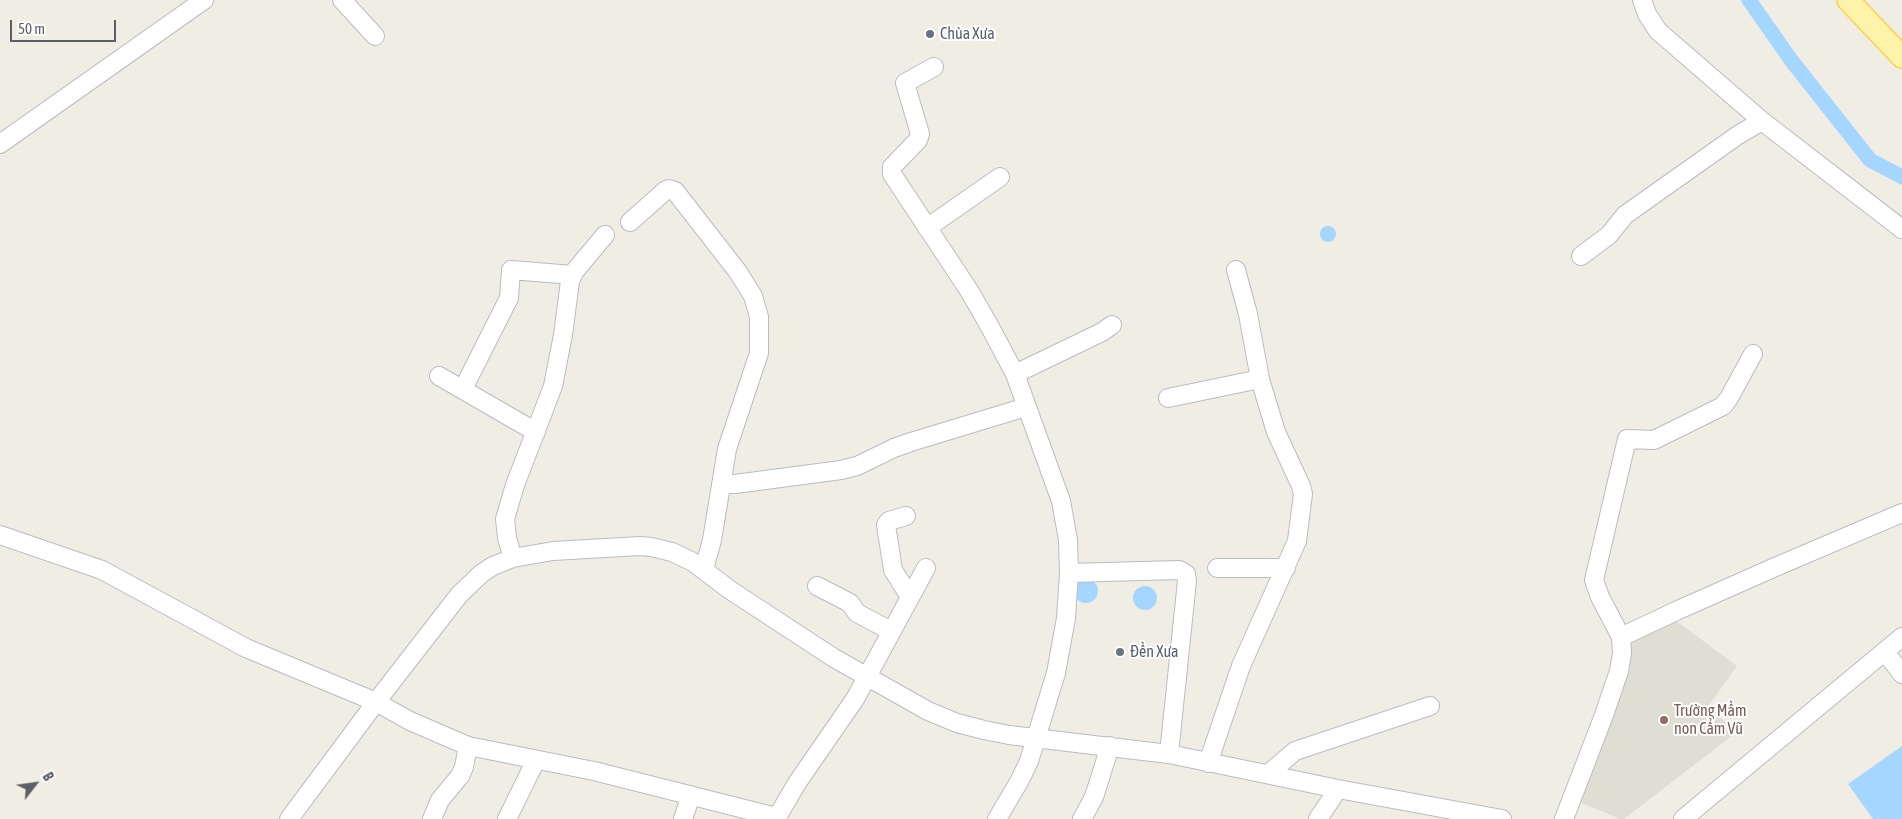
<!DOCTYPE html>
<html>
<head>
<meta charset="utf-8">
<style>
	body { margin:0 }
	#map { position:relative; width:1902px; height:819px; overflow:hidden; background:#f0ede4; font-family:"Asap Condensed",sans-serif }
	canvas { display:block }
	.north { position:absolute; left:10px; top:759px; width:50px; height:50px; -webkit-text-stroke:4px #fff; paint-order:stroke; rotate:60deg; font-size:14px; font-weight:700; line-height:20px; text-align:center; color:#5c6066 }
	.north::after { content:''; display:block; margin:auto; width:18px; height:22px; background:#5c6066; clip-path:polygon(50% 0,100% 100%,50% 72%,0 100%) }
	.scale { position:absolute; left:10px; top:20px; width:106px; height:22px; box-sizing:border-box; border:2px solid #5c6066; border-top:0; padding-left:6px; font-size:15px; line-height:18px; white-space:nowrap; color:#5c6066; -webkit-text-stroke:4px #fff; paint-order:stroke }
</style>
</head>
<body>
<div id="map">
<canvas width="1902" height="819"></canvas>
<div class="north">B</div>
<div class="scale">50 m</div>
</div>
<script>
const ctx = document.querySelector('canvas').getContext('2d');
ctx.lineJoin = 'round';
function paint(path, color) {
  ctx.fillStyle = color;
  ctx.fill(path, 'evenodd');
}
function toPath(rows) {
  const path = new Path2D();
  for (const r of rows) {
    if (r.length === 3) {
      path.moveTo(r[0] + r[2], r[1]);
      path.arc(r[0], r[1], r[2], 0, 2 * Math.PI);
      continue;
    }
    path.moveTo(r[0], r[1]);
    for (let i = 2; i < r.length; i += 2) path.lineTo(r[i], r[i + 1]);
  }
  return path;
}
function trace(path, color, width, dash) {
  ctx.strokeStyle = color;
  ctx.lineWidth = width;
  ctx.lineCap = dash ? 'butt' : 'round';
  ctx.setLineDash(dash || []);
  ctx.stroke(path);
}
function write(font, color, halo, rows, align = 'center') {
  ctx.font = font + ' "Asap Condensed",sans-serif';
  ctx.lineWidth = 4;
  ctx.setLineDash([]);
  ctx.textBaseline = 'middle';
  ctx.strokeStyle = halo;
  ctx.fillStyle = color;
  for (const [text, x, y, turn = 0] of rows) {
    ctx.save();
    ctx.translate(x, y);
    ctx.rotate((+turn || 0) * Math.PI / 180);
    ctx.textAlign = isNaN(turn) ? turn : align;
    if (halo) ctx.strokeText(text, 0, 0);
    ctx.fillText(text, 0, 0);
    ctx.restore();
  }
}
paint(toPath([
	[1671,617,1737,666,1707,708,1738,731,1624,819,1620,819,1575,800,1625,639]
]), '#e0ddd3');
paint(toPath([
	[1328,234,8],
	[1086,591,12],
	[1145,598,12],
	[1902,746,1902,819,1873,819,1848,784]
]), '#a5d6ff');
trace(toPath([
	[1749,0,1791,60,1870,160,1902,177]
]), '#a5d6ff', 15);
const minor = toPath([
	[342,0,375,36],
	[1642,0,1647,14,1658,31,1762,121,1902,229],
	[934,67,905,83,920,134,918,140,892,167,892,174,970,292,990,327,1015,374,1061,501,1068,540,1069,573,1066,618,1056,673,1029,761,1020,780,997,819],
	[0,144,204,0],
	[630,222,666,190,669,189,675,191,738,272,753,296,759,317,759,353,727,449,712,540,704,569],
	[927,228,1000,177],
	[1581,256,1609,235,1625,215,1738,135,1762,121],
	[1015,374,1102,332,1112,325],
	[439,376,536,432],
	[463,389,509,298,511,270,573,275],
	[1168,398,1260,379],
	[721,484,735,484,841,470,857,466,894,448,911,442,1026,407],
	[906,516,889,521,886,525,893,570,910,597],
	[0,535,102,570,246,648,376,702,459,595,482,573,493,566,513,558,553,551,640,546,651,547,672,552,693,562,730,590,834,658,928,711,957,723,984,730,1009,735,1169,754,1338,789,1502,819],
	[513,558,507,538,505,519,515,485,553,386,563,335,570,281,574,272,605,235],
	[1217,568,1286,568],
	[1069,573,1179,570,1186,574,1187,581,1169,754],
	[817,586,850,603,857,613,891,631],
	[1621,637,1676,611,1773,568,1902,513],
	[1885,652,1902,674],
	[1208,763,1241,666,1297,541,1303,494,1301,486,1276,432,1260,379,1248,314,1236,270],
	[1268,774,1295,751,1430,706],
	[289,819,376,702,410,721,468,746,594,771,776,817],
	[432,819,440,800,460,776,464,767,468,746],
	[507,819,536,760],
	[683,819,691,795],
	[776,819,797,783,855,699,926,568],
	[1082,819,1094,797,1110,746],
	[1318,819,1338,789],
	[1564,819,1604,715,1619,671,1622,653,1621,637,1600,597,1594,580,1627,439,1654,440,1723,406,1729,398,1753,354],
	[1683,819,1902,637]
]);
const major = toPath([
	[1848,0,1902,57]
]);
trace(minor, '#b9bcc1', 20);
trace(major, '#fdd050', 24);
trace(minor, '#fff', 18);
trace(major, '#fff3aa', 21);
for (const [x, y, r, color] of [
	[930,34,5,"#6b7280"],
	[1120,652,5,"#6b7280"],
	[1664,720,5,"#8d6e63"]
]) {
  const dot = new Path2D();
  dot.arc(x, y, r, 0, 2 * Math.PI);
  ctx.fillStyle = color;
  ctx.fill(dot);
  trace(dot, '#fff', 2);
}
write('16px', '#5b616d', '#fff', [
	["Chùa Xưa",940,34],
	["Đền Xưa",1130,652]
], 'left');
write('16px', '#785e54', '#fff', [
	["Trường Mầm",1674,711],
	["non Cẩm Vũ",1674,729]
], 'left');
</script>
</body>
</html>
